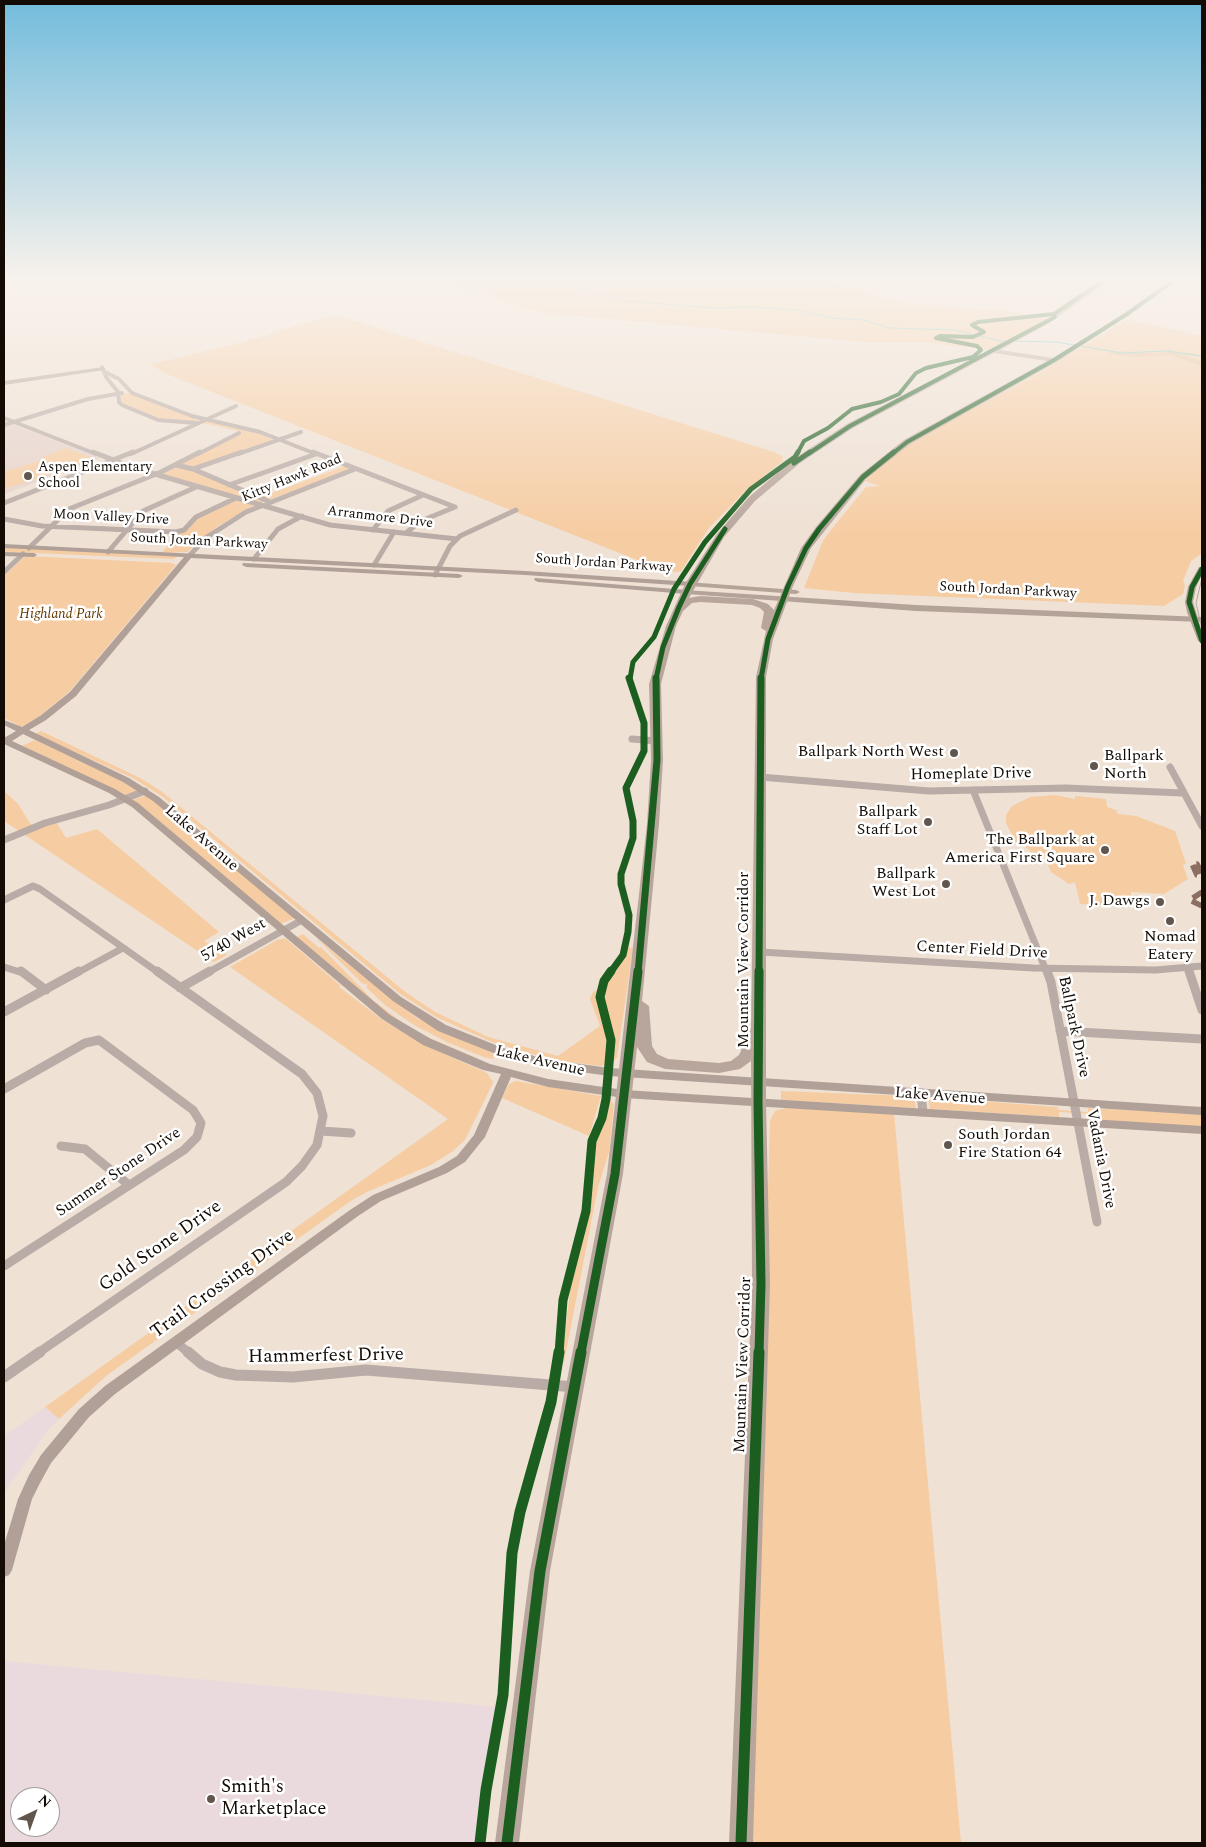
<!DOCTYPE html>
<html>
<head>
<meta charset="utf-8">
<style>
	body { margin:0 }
	#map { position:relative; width:1206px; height:1847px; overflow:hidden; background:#efe1d4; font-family:Spectral,serif }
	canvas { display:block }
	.frame { position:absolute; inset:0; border:5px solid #130b04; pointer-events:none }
	.north { position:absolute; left:10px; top:1787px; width:50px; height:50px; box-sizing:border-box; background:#fff; border:1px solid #a19d9b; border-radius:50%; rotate:42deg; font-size:14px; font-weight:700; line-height:20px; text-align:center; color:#130b04 }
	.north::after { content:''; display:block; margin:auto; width:18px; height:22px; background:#60564d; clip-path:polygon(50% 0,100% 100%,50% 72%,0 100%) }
</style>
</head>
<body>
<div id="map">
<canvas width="1206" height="1847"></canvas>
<div class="frame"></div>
<div class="north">N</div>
</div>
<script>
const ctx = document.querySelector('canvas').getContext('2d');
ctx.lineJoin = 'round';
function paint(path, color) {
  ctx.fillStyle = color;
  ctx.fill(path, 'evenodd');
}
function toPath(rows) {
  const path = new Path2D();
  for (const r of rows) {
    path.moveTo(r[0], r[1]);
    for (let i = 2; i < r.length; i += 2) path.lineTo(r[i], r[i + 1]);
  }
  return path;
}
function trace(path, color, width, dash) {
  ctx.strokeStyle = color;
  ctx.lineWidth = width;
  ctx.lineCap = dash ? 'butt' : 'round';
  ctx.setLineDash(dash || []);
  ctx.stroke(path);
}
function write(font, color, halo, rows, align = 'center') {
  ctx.font = font + ' Spectral,serif';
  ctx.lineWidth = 5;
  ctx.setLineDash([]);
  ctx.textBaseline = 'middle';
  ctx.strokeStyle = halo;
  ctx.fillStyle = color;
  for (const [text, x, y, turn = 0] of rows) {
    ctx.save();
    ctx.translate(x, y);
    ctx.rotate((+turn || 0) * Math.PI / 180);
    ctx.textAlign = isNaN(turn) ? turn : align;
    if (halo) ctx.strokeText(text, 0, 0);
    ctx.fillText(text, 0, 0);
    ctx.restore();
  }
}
paint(toPath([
	[45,1407,59,1419,48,1430,4,1493,4,1436],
	[4,1661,499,1707,478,1816,476,1843,4,1843],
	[20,1797,50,1797,50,1827,20,1827]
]), '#ebdadd');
paint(toPath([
	[16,425,17,426,101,458,4,494,4,426]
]), '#e6d2ca');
paint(toPath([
	[443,279,818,279,870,291,880,298,907,303,1016,312,1047,319,988,350,923,342,864,342,544,313,445,282],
	[328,316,339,316,774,452,782,456,783,461,746,490,709,528,681,571,676,572,660,569,164,373,151,364,243,342],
	[1127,319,1202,336,1202,553,1191,561,1183,581,1185,586,1183,594,1164,606,854,593,804,588,823,541,831,530,866,487,880,486,865,481,878,468,908,444,1040,373],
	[130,393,201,420,196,422,161,420,124,406,120,400,121,395],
	[207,421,261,434,273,440,194,468,181,465,181,463,240,434,238,431,202,423],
	[66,448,96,459,4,489,4,472,42,460,43,457],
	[345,466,351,469,269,500,261,497],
	[175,467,189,469,265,501,261,503,160,475],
	[237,500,255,505,218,526,187,552,162,553,178,533,193,521],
	[4,547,176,556,177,557,173,559,9,552,4,552],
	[25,556,171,563,176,565,70,691,36,719,21,727,4,718,4,576],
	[41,731,140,778,161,791,404,991,435,1012,488,1037,558,1056,600,1026,590,999,593,992,599,989,620,956,623,947,633,948,617,1058,611,1063,601,1066,553,1060,492,1042,436,1017,399,993,163,797,133,778,35,734],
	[35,740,117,779,139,790,125,796,22,746],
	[4,791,18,804,30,823,36,828,56,822,66,838,97,829,219,932,204,941,227,955,214,962,4,821],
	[147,795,294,918,293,919,280,924,133,800],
	[1054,795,1075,799,1075,796,1106,799,1107,807,1116,810,1118,814,1136,816,1175,831,1186,863,1183,865,1188,879,1164,894,1131,892,1131,895,1137,895,1141,902,1101,905,1080,904,1075,882,1069,884,1051,872,1045,857,1035,856,1021,842,1010,843,1008,837,1013,837,1006,823,1006,815,1012,806,1030,797],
	[303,934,319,948,321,947,373,1000,399,1020,421,1034,479,1059,478,1060,430,1040,390,1016,297,937],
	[285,938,341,986,339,987,384,1021,427,1046,487,1073,493,1082,492,1085,465,1140,453,1151,431,1165,369,1191,352,1200,106,1376,59,1419,45,1407,448,1119,230,967,277,940],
	[316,938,417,1018,497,1055,493,1059,484,1057,449,1043,414,1025,385,1005,368,989,366,987,368,985,362,983],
	[516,1081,601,1096,589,1136,502,1098,509,1084],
	[781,1091,908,1096,914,1099,916,1108,781,1100],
	[928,1097,1057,1107,1059,1110,1088,1112,1088,1108,1202,1114,1202,1127,1091,1120,1089,1114,1059,1112,1059,1117,930,1109],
	[609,1099,614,1104,609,1152,598,1187,564,1362,561,1366,573,1268,589,1212,595,1140],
	[786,1108,894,1113,961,1843,750,1843,770,1121,775,1111]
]), '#f6cca2');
paint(toPath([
	[1170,350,1202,355,1202,357,1180,354,1202,361,1202,366,1170,355,1137,357,1105,354,1116,351,1157,353]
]), '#e7bd91');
trace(toPath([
	[545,279,626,301,714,308,750,307,798,310,831,318,863,320,890,328,954,330,1001,341,1056,342,1122,353,1165,351,1202,356]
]), '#65c7c9', 1);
trace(toPath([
	[102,367,106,377,118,392,119,402,122,405,158,420,196,423],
	[105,372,119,379,132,393,192,416,260,432,316,454],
	[4,418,96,454],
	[4,425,88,399,122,393],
	[131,454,236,406],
	[198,454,239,433],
	[238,454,301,432]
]), '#b9aba5', 4);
trace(toPath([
	[93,452,134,468,330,525,457,539],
	[313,452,455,507],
	[176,465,193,469,270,502],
	[193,469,242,452],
	[229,485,316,454],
	[4,503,133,452],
	[4,519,42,526,176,532,184,530,196,517,236,498],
	[373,530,388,511,423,495],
	[407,532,421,521,455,507],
	[29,548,69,509,161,472,200,452],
	[108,552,143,511,196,487],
	[189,556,207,537,246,512,355,469],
	[254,559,278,529,302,516],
	[374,565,394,532],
	[4,572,23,554],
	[435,575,450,546,460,536,516,510]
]), '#b9aba5', 5);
trace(toPath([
	[632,739,657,741],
	[1170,767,1202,826],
	[760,777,929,791,1066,788,1182,793],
	[973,790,1047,973],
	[4,840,45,823,109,805,145,791],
	[4,900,33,886,40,889,159,973],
	[760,952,1033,968,1156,970,1202,966],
	[4,967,23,973],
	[1187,968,1190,973],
	[77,973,123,948],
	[207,973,302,920]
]), '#b9aba5', 7);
trace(toPath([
	[21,971,46,990],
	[1047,971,1051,982,1097,1222],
	[1189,971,1202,1010],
	[180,988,210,971],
	[4,1012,79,971],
	[1060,1031,1202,1039],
	[4,1089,85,1043,99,1040,193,1110,201,1123,197,1137,184,1150,4,1266],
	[921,1093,923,1112],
	[321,1131,351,1133],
	[61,1146,85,1149,129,1185],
	[177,1343,189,1353],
	[38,1353,286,1182,302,1166,317,1145,323,1116,317,1093,302,1074,157,971]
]), '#b9aba5', 9);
trace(toPath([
	[188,1352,202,1364,220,1372,236,1375,293,1377,366,1370,575,1387],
	[4,1377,40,1352]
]), '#b9aba5', 11);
paint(toPath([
	[103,367,105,368,105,370,4,385,4,381,103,367],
	[4,544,525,571,693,582,694,584,690,586,525,575,191,558,76,696,46,720,29,730,129,778,159,797,401,997,446,1025,503,1048,546,1059,609,1068,1202,1107,1202,1115,609,1076,546,1067,496,1054,438,1031,393,1001,153,801,123,782,23,734,12,741,115,789,138,803,390,1015,431,1039,490,1064,548,1079,624,1090,1202,1126,1202,1134,624,1098,548,1087,511,1077,485,1137,465,1162,447,1173,381,1201,358,1216,115,1394,89,1417,51,1463,40,1483,32,1499,12,1570,9,1575,4,1577,4,1545,18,1499,29,1475,41,1455,79,1409,105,1386,350,1210,373,1195,439,1167,457,1156,474,1135,501,1074,483,1070,423,1045,382,1019,132,807,109,793,4,744,4,738,16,731,4,725,4,720,22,727,40,716,70,692,184,557,4,548,4,544],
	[4,552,34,553,37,555,34,557,4,556,4,552],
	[243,563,459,574,463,576,459,578,246,567,242,565,243,563],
	[1199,567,1202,567,1202,575,1196,587,1193,602,1202,632,1202,643,1198,641,1187,612,1185,602,1188,587,1199,567],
	[535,578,687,590,691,592,687,594,538,582,534,580,535,578]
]), '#b0a098');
paint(toPath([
	[687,582,796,590,800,592,796,594,690,586,686,584,687,582],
	[684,590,916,605,1202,617,1202,622,916,611,687,594,683,592,684,590]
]), '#b4a399');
paint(toPath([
	[1107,279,1114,279,1046,325,1000,350,1053,358,1125,313,1172,279,1179,279,1129,315,1057,362,910,444,866,479,811,548,793,586,773,639,766,677,766,1102,770,1284,753,1843,729,1843,752,1284,751,1061,740,1069,719,1073,665,1069,647,1062,637,1047,623,1174,550,1571,519,1843,495,1843,530,1571,607,1174,647,824,651,760,649,684,666,626,685,584,717,534,749,497,794,459,847,424,1042,323,1107,279],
	[994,353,1047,361,904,440,860,475,816,527,801,548,774,610,768,604,753,599,700,596,689,598,724,537,755,501,800,463,853,428,994,353],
	[700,602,752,605,760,608,764,612,761,628,766,631,756,677,751,1028,745,1030,743,1033,741,1051,739,1055,731,1061,719,1063,668,1059,657,1054,652,1046,649,1006,642,1001,659,824,663,760,661,684,676,626,683,611,692,603,700,602]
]), '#b8a69d');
trace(toPath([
	[1202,578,1196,603,1202,629]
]), '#b4a9a1', 1);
trace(toPath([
	[1202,873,1197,864,1192,864,1197,875,1202,876],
	[1202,892,1190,900,1202,906]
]), '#8d6e63', 5.5, [11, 5.5]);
trace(toPath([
	[797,454,804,441,828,428,852,409,881,402,899,394,916,373,926,368,973,357,981,350,977,346,936,338,940,336,973,337,984,332,972,325,978,322,1054,314,1106,279],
	[808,454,850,426,1055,317],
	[892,454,907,442,1054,360,1127,314,1176,279]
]), '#1b5e20', 4);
trace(toPath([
	[794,463,810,452],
	[1202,569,1192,587,1189,602,1202,641],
	[630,679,633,662,654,637,674,589,705,542,751,489,795,457,798,452],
	[656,679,663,647,679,607,690,584,725,529],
	[761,679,768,639,788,586,806,548,819,529,863,477,894,452]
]), '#1b5e20', 5);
trace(toPath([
	[610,973,623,955,628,932,629,915,621,884,621,874,633,838,633,821,626,788,644,751,644,723,629,678],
	[638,973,657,760,656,678],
	[759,973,761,678]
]), '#1b5e20', 7);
trace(toPath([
	[559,1353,563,1300,586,1211,592,1141,602,1118,606,1099,611,1040,600,997,604,981,611,971],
	[581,1353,615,1174,638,971],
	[759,1353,761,1284,758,1102,759,971]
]), '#1b5e20', 9);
trace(toPath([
	[480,1843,486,1790,503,1695,512,1553,520,1512,551,1402,559,1352],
	[507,1843,540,1571,581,1352],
	[741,1843,759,1352]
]), '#1b5e20', 11);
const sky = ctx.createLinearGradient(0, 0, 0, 537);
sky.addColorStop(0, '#73bcdc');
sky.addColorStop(0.52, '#f8f2ec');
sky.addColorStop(1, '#f8f2ec00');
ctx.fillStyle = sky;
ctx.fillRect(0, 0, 1206, 537);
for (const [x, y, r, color] of [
	[28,476,5,"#60564d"],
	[954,753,5,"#60564d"],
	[1094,766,5,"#60564d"],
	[928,822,5,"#60564d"],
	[1105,850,5,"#60564d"],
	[946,884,5,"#60564d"],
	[1160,902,5,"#60564d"],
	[1170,921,5,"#60564d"],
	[948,1145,5,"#60564d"],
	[211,1799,5,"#60564d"]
]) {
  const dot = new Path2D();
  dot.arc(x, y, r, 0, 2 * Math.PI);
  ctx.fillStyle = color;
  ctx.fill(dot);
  trace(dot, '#fff', 2);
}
write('14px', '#130b04', '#fff', [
	["Aspen Elementary",38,468],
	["School",38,484]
], 'left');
write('14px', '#130b04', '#fff', [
	["Kitty Hawk Road",292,479,-22],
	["Moon Valley Drive",111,518,3],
	["Arranmore Drive",380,518,7],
	["South Jordan Parkway",199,542,3],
	["South Jordan Parkway",604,564,4],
	["South Jordan Parkway",1008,591,3]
]);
write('italic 14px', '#623800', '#fff', [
	["Highland Park",61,615]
]);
write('16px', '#130b04', '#fff', [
	["Ballpark North West",944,753],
	["Ballpark",1104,757,"left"],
	["North",1104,775,"left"],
	["Ballpark",918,813],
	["Staff Lot",918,831],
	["The Ballpark at",1095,841],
	["America First Square",1095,859],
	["Ballpark",936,875],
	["West Lot",936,893],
	["J. Dawgs",1150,902],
	["Nomad",1170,938,"center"],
	["Eatery",1170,956,"center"],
	["South Jordan",958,1136,"left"],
	["Fire Station 64",958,1154,"left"]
], 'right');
write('16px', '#130b04', '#fff', [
	["Homeplate Drive",971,775,-1],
	["Lake Avenue",201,839,41],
	["5740 West",234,941,-30],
	["Center Field Drive",982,951,3],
	["Mountain View Corridor",745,960,-90],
	["Ballpark Drive",1073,1027,78],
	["Lake Avenue",540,1062,13],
	["Lake Avenue",940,1097,4],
	["Vadania Drive",1100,1159,79],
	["Summer Stone Drive",119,1173,-34],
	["Mountain View Corridor",744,1365,-88]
]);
write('19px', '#130b04', '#fff', [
	["Gold Stone Drive",161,1247,-35],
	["Trail Crossing Drive",223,1285,-36],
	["Hammerfest Drive",326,1357,-1]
]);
write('19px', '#130b04', '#fff', [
	["Smith's",221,1788],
	["Marketplace",221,1810]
], 'left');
</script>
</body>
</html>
